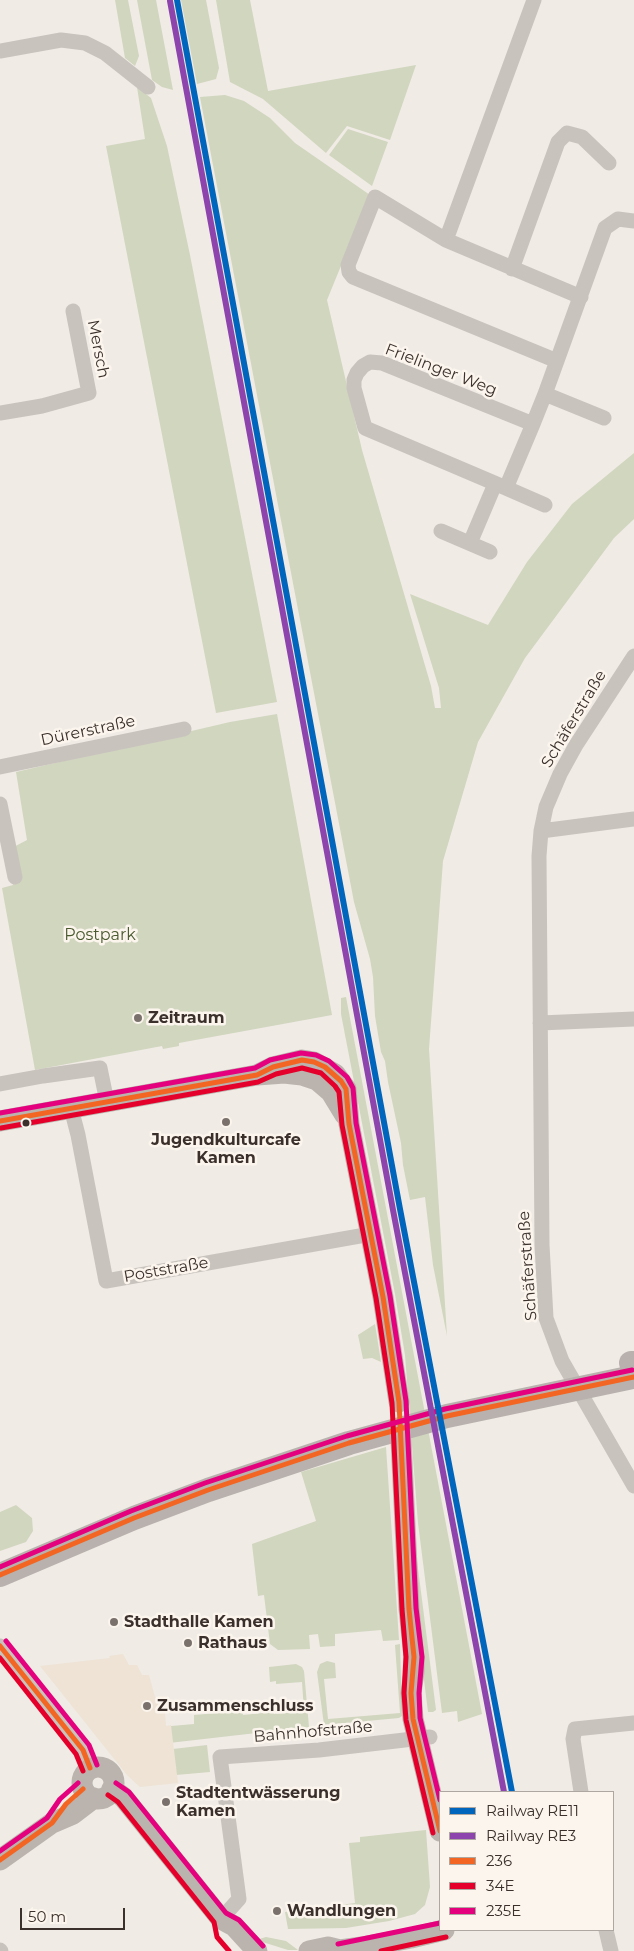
<!DOCTYPE html>
<html>
<head>
<meta charset="utf-8">
<style>
	body { margin:0 }
	#map { position:relative; width:634px; height:1951px; overflow:hidden; background:#f0ebe5; font-family:Montserrat,sans-serif }
	canvas { display:block }
	.legend { position:absolute; left:439px; top:1791px; width:175px; height:140px; box-sizing:border-box; background:#fbf5ee; border:1px solid #aea6a0; margin:0; padding:6px 9px; list-style:none; font-size:15px; color:#3b302b }
	.legend li { display:flex; align-items:center; gap:10px; height:25px }
	.legend b { width:25px; border:1px solid #aea6a0 }
	.scale { position:absolute; left:20px; top:1908px; width:105px; height:22px; box-sizing:border-box; border:2px solid #3b302b; border-top:0; padding-left:6px; font-size:15px; line-height:18px; white-space:nowrap; color:#3b302b; -webkit-text-stroke:4px #fbf5ee; paint-order:stroke }
</style>
</head>
<body>
<div id="map">
<canvas width="634" height="1951"></canvas>
<ul class="legend">
<li><b style="height:6px;background:#0065bd"></b>Railway RE11</li>
<li><b style="height:6px;background:#8e44ad"></b>Railway RE3</li>
<li><b style="height:6px;background:#f26522"></b>236</li>
<li><b style="height:6px;background:#e4002b"></b>34E</li>
<li><b style="height:6px;background:#e5007d"></b>235E</li>
</ul>
<div class="scale">50 m</div>
</div>
<script>
const ctx = document.querySelector('canvas').getContext('2d');
ctx.lineJoin = 'round';
function paint(path, color) {
  ctx.fillStyle = color;
  ctx.fill(path, 'evenodd');
}
function toPath(rows) {
  const path = new Path2D();
  for (const r of rows) {
    if (r.length === 3) {
      path.moveTo(r[0] + r[2], r[1]);
      path.arc(r[0], r[1], r[2], 0, 2 * Math.PI);
      continue;
    }
    path.moveTo(r[0], r[1]);
    for (let i = 2; i < r.length; i += 2) path.lineTo(r[i], r[i + 1]);
  }
  return path;
}
function trace(path, color, width, dash) {
  ctx.strokeStyle = color;
  ctx.lineWidth = width;
  ctx.lineCap = dash ? 'butt' : 'round';
  ctx.setLineDash(dash || []);
  ctx.stroke(path);
}
function write(font, color, halo, rows, align = 'center') {
  ctx.font = font + ' Montserrat,sans-serif';
  ctx.lineWidth = 5;
  ctx.setLineDash([]);
  ctx.textBaseline = 'middle';
  ctx.strokeStyle = halo;
  ctx.fillStyle = color;
  for (const [text, x, y, turn = 0] of rows) {
    ctx.save();
    ctx.translate(x, y);
    ctx.rotate((+turn || 0) * Math.PI / 180);
    ctx.textAlign = isNaN(turn) ? turn : align;
    if (halo) ctx.strokeText(text, 0, 0);
    ctx.fillText(text, 0, 0);
    ctx.restore();
  }
}
paint(toPath([
	[115,0,128,0,139,56,135,66,125,58],
	[137,0,156,0,173,90,162,87,152,80],
	[181,0,206,0,219,68,216,79,197,84],
	[216,0,250,0,268,91,416,65,390,140,347,126,326,153,263,99,230,82],
	[137,87,151,98,167,146,190,255,277,702,216,713,106,146,145,139],
	[225,95,244,101,270,118,295,143,370,195,327,300,362,450,431,686,435,708,441,708,439,688,410,594,488,625,527,562,572,504,634,453,634,519,614,538,525,658,478,742,443,861,429,1049,447,1336,433,1265,425,1197,410,1200,403,1165,401,1143,388,1082,385,1061,381,1052,375,1016,373,977,370,959,354,902,200,97],
	[348,129,388,142,372,186,329,155],
	[277,714,332,1015,179,1043,179,1046,163,1049,162,1046,35,1070,2,888,13,885,8,850,27,840,16,772,230,722],
	[346,997,482,1714,458,1722,457,1711,442,1713,418,1523,405,1355,395,1294,341,1014,341,998],
	[375,1324,381,1362,372,1358,363,1359,358,1335],
	[386,1447,399,1640,383,1641,381,1630,335,1634,335,1646,320,1647,318,1634,309,1635,310,1649,278,1650,270,1644,264,1595,258,1596,252,1544,316,1521,301,1472],
	[16,1505,32,1518,33,1531,26,1542,0,1551,0,1512],
	[412,1521,436,1710,433,1712,428,1712,415,1608],
	[400,1644,402,1716,399,1718,324,1725,317,1672,320,1664,327,1661,335,1663,336,1678,324,1679,328,1719,400,1713,395,1645],
	[296,1664,302,1667,304,1671,309,1727,169,1743,160,1727,194,1724,194,1715,242,1711,243,1715,273,1712,274,1714,304,1711,302,1682,276,1684,276,1681,270,1682,269,1667],
	[207,1745,210,1772,176,1775,173,1749],
	[426,1830,430,1887,425,1905,415,1914,389,1921,346,1928,288,1929,285,1912,355,1903,349,1843,360,1842,360,1837],
	[266,1937,286,1941,298,1950,288,1950,256,1940]
]), '#d1d6bf');
paint(toPath([
	[123,1654,129,1665,137,1665,142,1675,149,1675,155,1697,167,1696,167,1700,164,1700,166,1726,171,1725,178,1783,140,1787,127,1775,40,1666,110,1658,109,1656]
]), '#eee3d5');
trace(toPath([
	[0,51,61,40,85,43,105,53,148,87],
	[446,240,534,0],
	[512,269,558,142,567,133,582,137,609,163],
	[557,361,353,277,349,272,348,265,375,197,446,240,581,297],
	[545,394,604,418],
	[0,413,42,406,89,393,73,311],
	[533,424,382,363,370,362,363,366,357,373,354,380,354,388,365,428,506,488,533,424,545,394,605,228,618,219,634,221],
	[506,488,545,505],
	[441,531,490,552],
	[470,543,495,484],
	[634,656,576,745,560,774,546,807,541,831,539,856,542,1245,546,1318,562,1361,634,1486],
	[0,767,184,729],
	[0,804,15,877],
	[541,831,634,819],
	[540,1023,634,1019],
	[0,1084,43,1076,100,1068,107,1102],
	[71,1108,78,1135,106,1281,371,1234],
	[0,1646,83,1750,90,1768],
	[581,1792,573,1739,575,1729,634,1723],
	[221,1919,239,1899,220,1757,319,1750,430,1737],
	[606,1930,611,1951],
	[0,1950,1,1951]
]), '#c9c3be', 15);
trace(toPath([
	[257,1075,273,1067,302,1060,314,1062,335,1074,346,1089,349,1124,383,1297,399,1402],
	[0,1121,257,1075,284,1073,302,1075,317,1080,331,1092,345,1115],
	[401,1440,409,1609,414,1657,414,1672,411,1693,413,1719,440,1831],
	[98,1783,16],
	[112,1789,123,1797,221,1919,234,1926,257,1951],
	[0,1860,52,1823,73,1814,94,1798],
	[309,1951,328,1947,340,1950,362,1947,411,1938,444,1930]
]), '#bab3ae', 21);
trace(toPath([
	[631,1363,634,1363]
]), '#b8b1ad', 24);
trace(toPath([
	[0,1575,134,1518,208,1490,349,1443,447,1416,633,1377]
]), '#b8b1ad', 24);
trace(toPath([
	[0,1121,257,1075,273,1067,302,1060,314,1062,325,1067,341,1081,346,1089,349,1124,383,1297,399,1402,409,1609,414,1657,411,1693,413,1719,440,1831],
	[0,1575,134,1518,208,1490,349,1443,447,1416,634,1377],
	[0,1646,83,1750,90,1768],
	[0,1860,52,1823,66,1804,83,1789]
]), '#f26522', 5);
trace(toPath([
	[1,1128,258,1082,276,1074,302,1068,321,1073,335,1086,339,1092,342,1125,376,1298,392,1403,402,1609,406,1657,404,1693,406,1720,433,1833],
	[0,1658,76,1754,83,1771],
	[108,1795,118,1802,214,1922,217,1937,229,1951],
	[381,1951,446,1937]
]), '#e4002b', 5);
trace(toPath([
	[0,1113,255,1068,270,1060,301,1053,316,1055,329,1061,347,1077,353,1088,356,1123,390,1296,406,1401,416,1608,422,1657,419,1693,420,1718,440,1800],
	[0,1567,131,1511,205,1483,347,1436,445,1409,632,1370],
	[6,1641,89,1745,97,1765],
	[116,1783,129,1792,226,1913,239,1920,263,1946],
	[0,1851,47,1818,60,1799,78,1783],
	[338,1944,440,1923]
]), '#e5007d', 5);
trace(toPath([
	[177,0,400,1209,512,1792]
]), '#0065bd', 6);
trace(toPath([
	[170,1,393,1210,504,1792]
]), '#8e44ad', 6);
for (const [x, y, r, color] of [
	[138,1018,5,"#7a716c"],
	[226,1122,5,"#7a716c"],
	[26,1123,4.5,"#3b302b"],
	[114,1622,5,"#7a716c"],
	[188,1643,5,"#7a716c"],
	[147,1706,5,"#7a716c"],
	[166,1802,5,"#7a716c"],
	[277,1911,5,"#7a716c"]
]) {
  const dot = new Path2D();
  dot.arc(x, y, r, 0, 2 * Math.PI);
  ctx.fillStyle = color;
  ctx.fill(dot);
  trace(dot, '#fbf5ee', 2);
}
write('16px', '#3b302b', '#fbf5ee', [
	["Mersch",98,349,79],
	["Frielinger Weg",441,370,21],
	["Schäferstraße",574,719,-59],
	["Dürerstraße",88,731,-12],
	["Schäferstraße",528,1266,-94],
	["Poststraße",166,1270,-10],
	["Bahnhofstraße",313,1732,-5]
]);
write('16px', '#4a5a2e', '#fbf5ee', [
	["Postpark",100,935]
]);
write('bold 16px', '#3b302b', '#fbf5ee', [
	["Zeitraum",148,1018],
	["Jugendkulturcafe",226,1140,"center"],
	["Kamen",226,1158,"center"],
	["Stadthalle Kamen",124,1622],
	["Rathaus",198,1643],
	["Zusammenschluss",157,1706],
	["Stadtentwässerung",176,1793],
	["Kamen",176,1811],
	["Wandlungen",287,1911]
], 'left');
</script>
</body>
</html>
